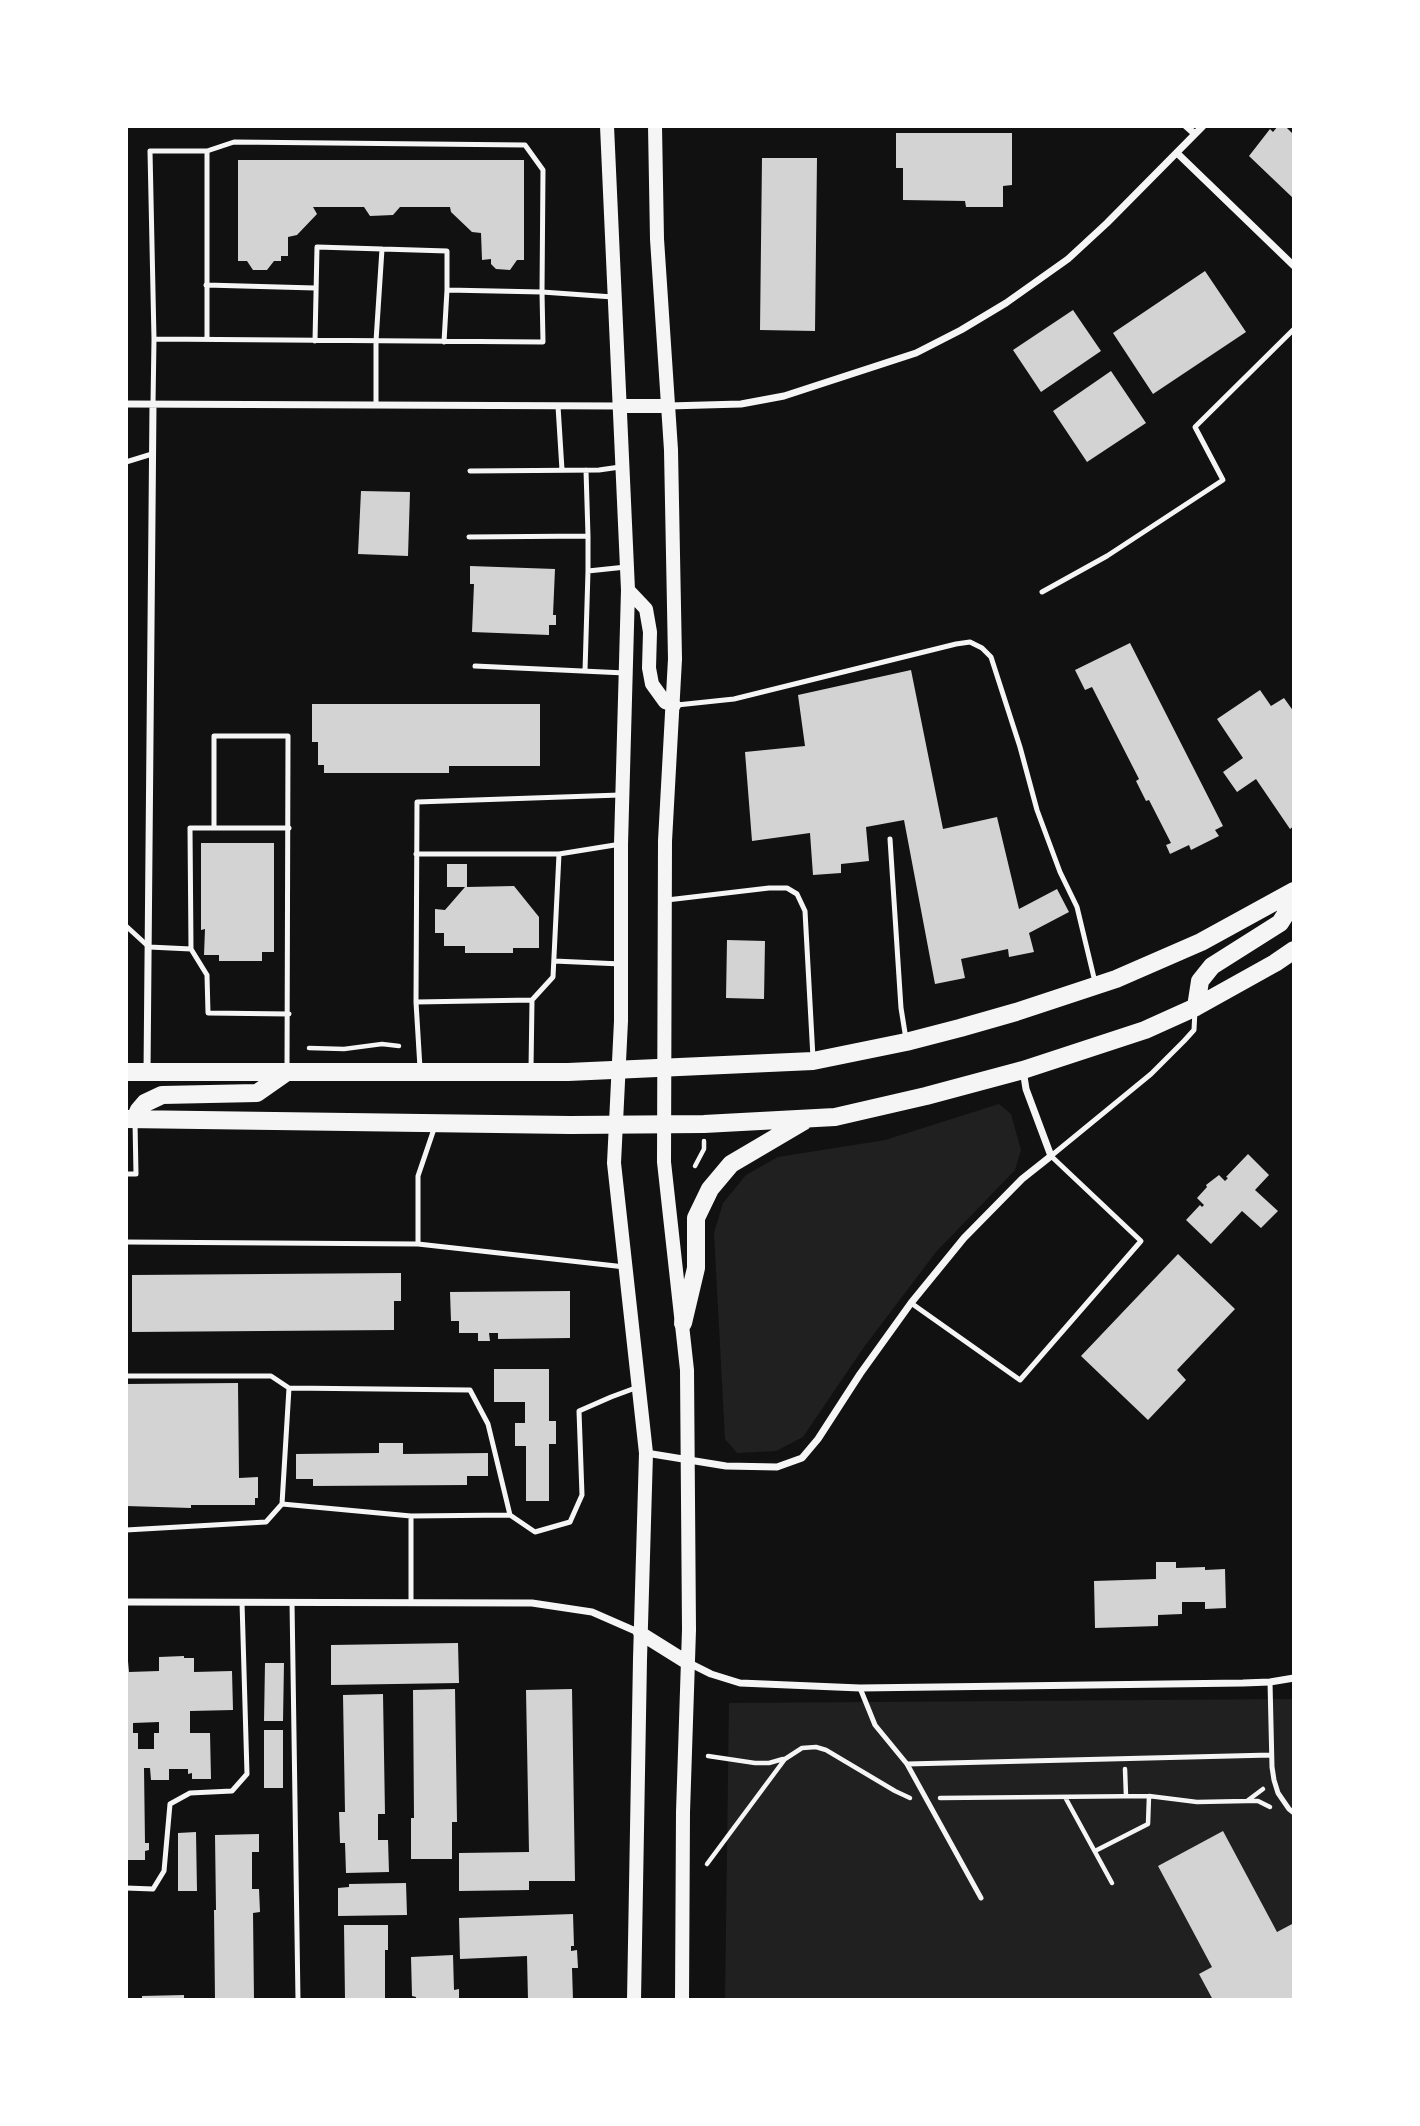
<!DOCTYPE html>
<html>
<head>
<meta charset="utf-8">
<style>
	body { margin:0 }
	#map { position:relative; width:1420px; height:2126px; overflow:hidden; background:#111; font-family:"Noto Serif",serif }
	canvas { display:block }
	.frame { position:absolute; inset:0; border:128px solid #fff; pointer-events:none }
</style>
</head>
<body>
<div id="map">
<canvas width="1420" height="2126"></canvas>
<div class="frame"></div>
</div>
<script>
const ctx = document.querySelector('canvas').getContext('2d');
ctx.lineJoin = 'round';
function paint(path, color) {
  ctx.fillStyle = color;
  ctx.fill(path, 'evenodd');
}
function toPath(rows) {
  const path = new Path2D();
  for (const r of rows) {
    path.moveTo(r[0], r[1]);
    for (let i = 2; i < r.length; i += 2) path.lineTo(r[i], r[i + 1]);
  }
  return path;
}
function trace(path, color, width, dash) {
  ctx.strokeStyle = color;
  ctx.lineWidth = width;
  ctx.lineCap = dash ? 'butt' : 'round';
  ctx.setLineDash(dash || []);
  ctx.stroke(path);
}
paint(toPath([
	[999,1104,1011,1114,1021,1150,1015,1170,936,1252,864,1347,803,1437,776,1451,737,1453,725,1439,714,1233,723,1203,746,1175,778,1157,885,1140],
	[1294,1699,1294,2000,725,2000,729,1703]
]), '#202020');
paint(toPath([
	[1278,126,1285,126,1294,135,1294,199,1249,156,1270,129,1273,132],
	[896,133,1012,133,1012,185,1003,186,1003,207,966,207,965,201,903,200,903,168,896,168],
	[762,158,817,158,815,331,760,330],
	[238,160,524,160,524,260,517,260,510,270,496,269,491,264,491,259,482,260,481,233,472,232,451,212,450,207,400,207,393,215,370,216,364,207,313,207,317,214,297,235,288,237,288,256,281,256,281,261,274,261,267,270,253,270,247,261,238,261],
	[1205,271,1246,332,1153,394,1113,333],
	[1073,310,1101,351,1041,392,1013,350],
	[1111,371,1146,423,1087,462,1053,411],
	[361,491,410,492,408,556,358,554],
	[470,566,555,569,553,615,556,615,556,625,549,625,549,635,472,632,474,584,470,584],
	[1130,643,1223,826,1215,830,1219,836,1191,850,1189,845,1170,854,1166,845,1171,843,1149,800,1146,801,1136,781,1139,779,1092,687,1085,690,1075,670],
	[911,670,943,829,997,817,1019,909,1057,889,1069,912,1029,933,1034,952,1009,957,1008,949,961,959,965,978,935,984,904,820,866,827,869,861,841,864,841,873,813,875,810,833,752,841,745,752,805,746,798,695],
	[1260,690,1271,706,1284,698,1294,712,1294,826,1290,829,1256,779,1237,792,1223,772,1243,758,1217,719],
	[312,704,540,704,540,766,449,766,449,773,324,773,324,765,318,765,318,742,312,742],
	[201,843,274,843,274,952,262,952,262,961,219,961,219,955,204,955,205,929,201,930],
	[447,864,467,864,467,887,514,886,539,917,539,948,513,948,513,953,465,953,465,946,444,946,444,933,435,933,435,909,445,910,465,887,447,887],
	[727,940,765,941,764,999,726,998],
	[1248,1154,1269,1175,1255,1190,1278,1211,1261,1228,1242,1211,1211,1244,1186,1220,1200,1205,1202,1207,1204,1205,1197,1198,1207,1187,1206,1185,1219,1175,1225,1181,1228,1178,1226,1177],
	[1178,1254,1235,1309,1177,1370,1186,1380,1148,1420,1081,1356],
	[401,1273,401,1301,394,1301,394,1330,132,1332,132,1275],
	[570,1291,570,1338,498,1339,498,1333,489,1333,490,1341,478,1341,478,1333,459,1333,459,1321,451,1321,450,1292],
	[494,1369,549,1369,549,1421,556,1421,556,1444,549,1444,549,1501,526,1501,526,1446,515,1446,515,1423,525,1423,525,1402,494,1402],
	[238,1383,239,1478,258,1477,258,1498,255,1498,255,1505,191,1505,191,1508,126,1506,126,1384],
	[379,1443,403,1443,403,1454,488,1453,488,1476,467,1476,467,1485,313,1486,313,1479,296,1479,296,1454,379,1453],
	[1156,1562,1176,1562,1176,1568,1205,1567,1205,1570,1225,1569,1226,1608,1205,1609,1205,1602,1182,1602,1182,1614,1158,1615,1158,1626,1095,1628,1094,1581,1156,1579],
	[458,1643,459,1683,331,1685,331,1645],
	[184,1656,184,1658,194,1658,194,1672,232,1671,233,1710,190,1711,190,1733,210,1733,211,1779,192,1779,192,1773,188,1774,188,1769,169,1769,169,1780,151,1780,150,1768,144,1768,145,1843,149,1843,149,1850,145,1851,145,1860,126,1860,126,1662,128,1661,129,1672,159,1671,159,1657],
	[159,1722,159,1733,154,1733,154,1749,138,1749,138,1733,133,1733,133,1723],
	[265,1663,284,1663,283,1721,264,1721],
	[455,1689,457,1822,452,1822,452,1859,411,1859,411,1818,414,1818,413,1690],
	[572,1689,575,1881,529,1881,529,1890,459,1891,459,1853,529,1852,526,1690],
	[383,1694,385,1814,378,1814,378,1840,388,1840,389,1872,346,1873,345,1843,340,1843,339,1812,345,1812,343,1695],
	[264,1730,283,1730,283,1788,264,1788],
	[1223,1831,1277,1932,1294,1923,1294,2000,1213,2000,1199,1974,1212,1967,1158,1866],
	[196,1832,197,1891,178,1891,178,1833],
	[259,1834,259,1852,252,1852,252,1889,259,1889,260,1912,253,1913,254,2000,215,2000,214,1910,216,1910,215,1835],
	[406,1883,407,1915,338,1916,338,1888,349,1887,349,1884],
	[573,1914,574,1946,571,1946,571,1951,577,1950,578,1968,572,1968,573,2000,528,2000,527,1956,460,1959,459,1918],
	[344,1925,388,1925,388,1950,385,1950,385,2000,345,2000],
	[453,1955,454,1990,459,1989,459,2000,416,2000,416,1997,412,1996,411,1957],
	[184,1995,184,2000,142,2000,142,1996]
]), '#d3d3d3');
trace(toPath([
	[309,1048,344,1049,382,1044,399,1046],
	[695,1166,704,1149,704,1141],
	[708,1756,755,1763,769,1763,783,1759],
	[1125,1769,1126,1796],
	[1065,1797,1112,1883],
	[940,1798,1149,1796,1197,1802,1247,1801,1263,1789],
	[1248,1801,1258,1801,1270,1807],
	[1095,1851,1148,1824,1149,1796],
	[707,1864,785,1759,802,1748,816,1747,826,1750,895,1791,910,1798]
]), '#f5f5f5', 4.5);
trace(toPath([
	[207,151,207,339],
	[206,285,315,288],
	[154,339,150,151,207,151,234,142,525,145,543,170,542,292,447,290,447,251,317,247,315,341],
	[444,342,447,290],
	[153,404,154,339,543,342,542,292,613,297],
	[376,405,376,341,382,249],
	[558,406,562,470],
	[126,462,152,454],
	[586,470,588,536],
	[470,471,599,470,620,467],
	[469,537,588,536,588,571,626,567],
	[1042,592,1107,556,1223,480,1195,427,1294,329],
	[475,666,625,673],
	[585,671,588,571],
	[677,705,734,699,956,644,970,642,982,648,991,657,1020,747,1037,810,1060,872,1077,907,1095,982],
	[214,828,214,736,288,736,287,1069],
	[890,839,901,1008,906,1039],
	[416,854,559,854,553,977,532,1000,531,1069],
	[559,854,621,844],
	[667,900,769,888,787,888,797,894,805,911,813,1058],
	[126,926,149,947,191,949,207,975,208,1013,289,1014],
	[191,949,190,828,289,828],
	[554,961,621,964],
	[416,1002,532,1000],
	[420,1068,416,1002,417,802,620,795],
	[126,1174,136,1174,135,1122],
	[126,1242,418,1244,625,1267],
	[418,1244,418,1176,435,1126],
	[911,1303,1020,1380,1141,1241,1051,1156,1151,1074,1184,1041,1194,1030,1195,1010],
	[126,1376,271,1376,289,1388,282,1504,266,1522,126,1530],
	[289,1388,470,1390,488,1424,510,1515],
	[282,1504,411,1516,411,1602],
	[411,1516,510,1515,535,1532,570,1522,582,1495,579,1411,611,1397,638,1387],
	[292,1602,298,2000],
	[1270,1682,1272,1767,1274,1780,1278,1793,1289,1809,1294,1813],
	[860,1688,875,1725,907,1764,1271,1755],
	[907,1764,981,1898],
	[126,1888,153,1889,164,1871,170,1804,190,1793,232,1791,247,1774,242,1602]
]), '#f5f5f5', 5);
trace(toPath([
	[1186,126,1195,134],
	[1177,153,1294,266],
	[126,404,618,406],
	[668,406,741,404,784,396,916,353,961,330,1006,303,1068,259,1107,223,1203,126],
	[147,1072,153,404],
	[646,1453,726,1466,777,1467,802,1458,818,1439,860,1374,911,1303,964,1238,1022,1179,1051,1156,1026,1089,1023,1070],
	[126,1602,532,1603,592,1612,640,1633],
	[689,1663,711,1674,740,1683,860,1688,1243,1683,1270,1682,1294,1678]
]), '#f5f5f5', 7);
trace(toPath([
	[607,126,628,590,621,844,621,1021,614,1163,646,1453,640,1659,634,2000],
	[655,126,657,239,671,450,675,659,665,841,664,1162,687,1370,689,1630,683,1812,682,2000],
	[619,406,668,406],
	[628,590,646,609,650,632,649,668,652,684,665,702,674,705],
	[640,1633,688,1663]
]), '#f5f5f5', 14);
trace(toPath([
	[1196,1007,1200,981,1212,966,1280,923,1294,901],
	[126,1072,568,1072,813,1061,906,1042,960,1028,1016,1012,1116,979,1201,942,1294,891],
	[126,1119,570,1125,704,1124,835,1117,926,1096,1023,1070,1145,1030,1196,1007,1275,963,1294,950],
	[135,1119,139,1110,145,1103,162,1095,257,1093,287,1072],
	[683,1323,696,1268,696,1218,710,1189,731,1164,804,1121]
]), '#f5f5f5', 18);
</script>
</body>
</html>
